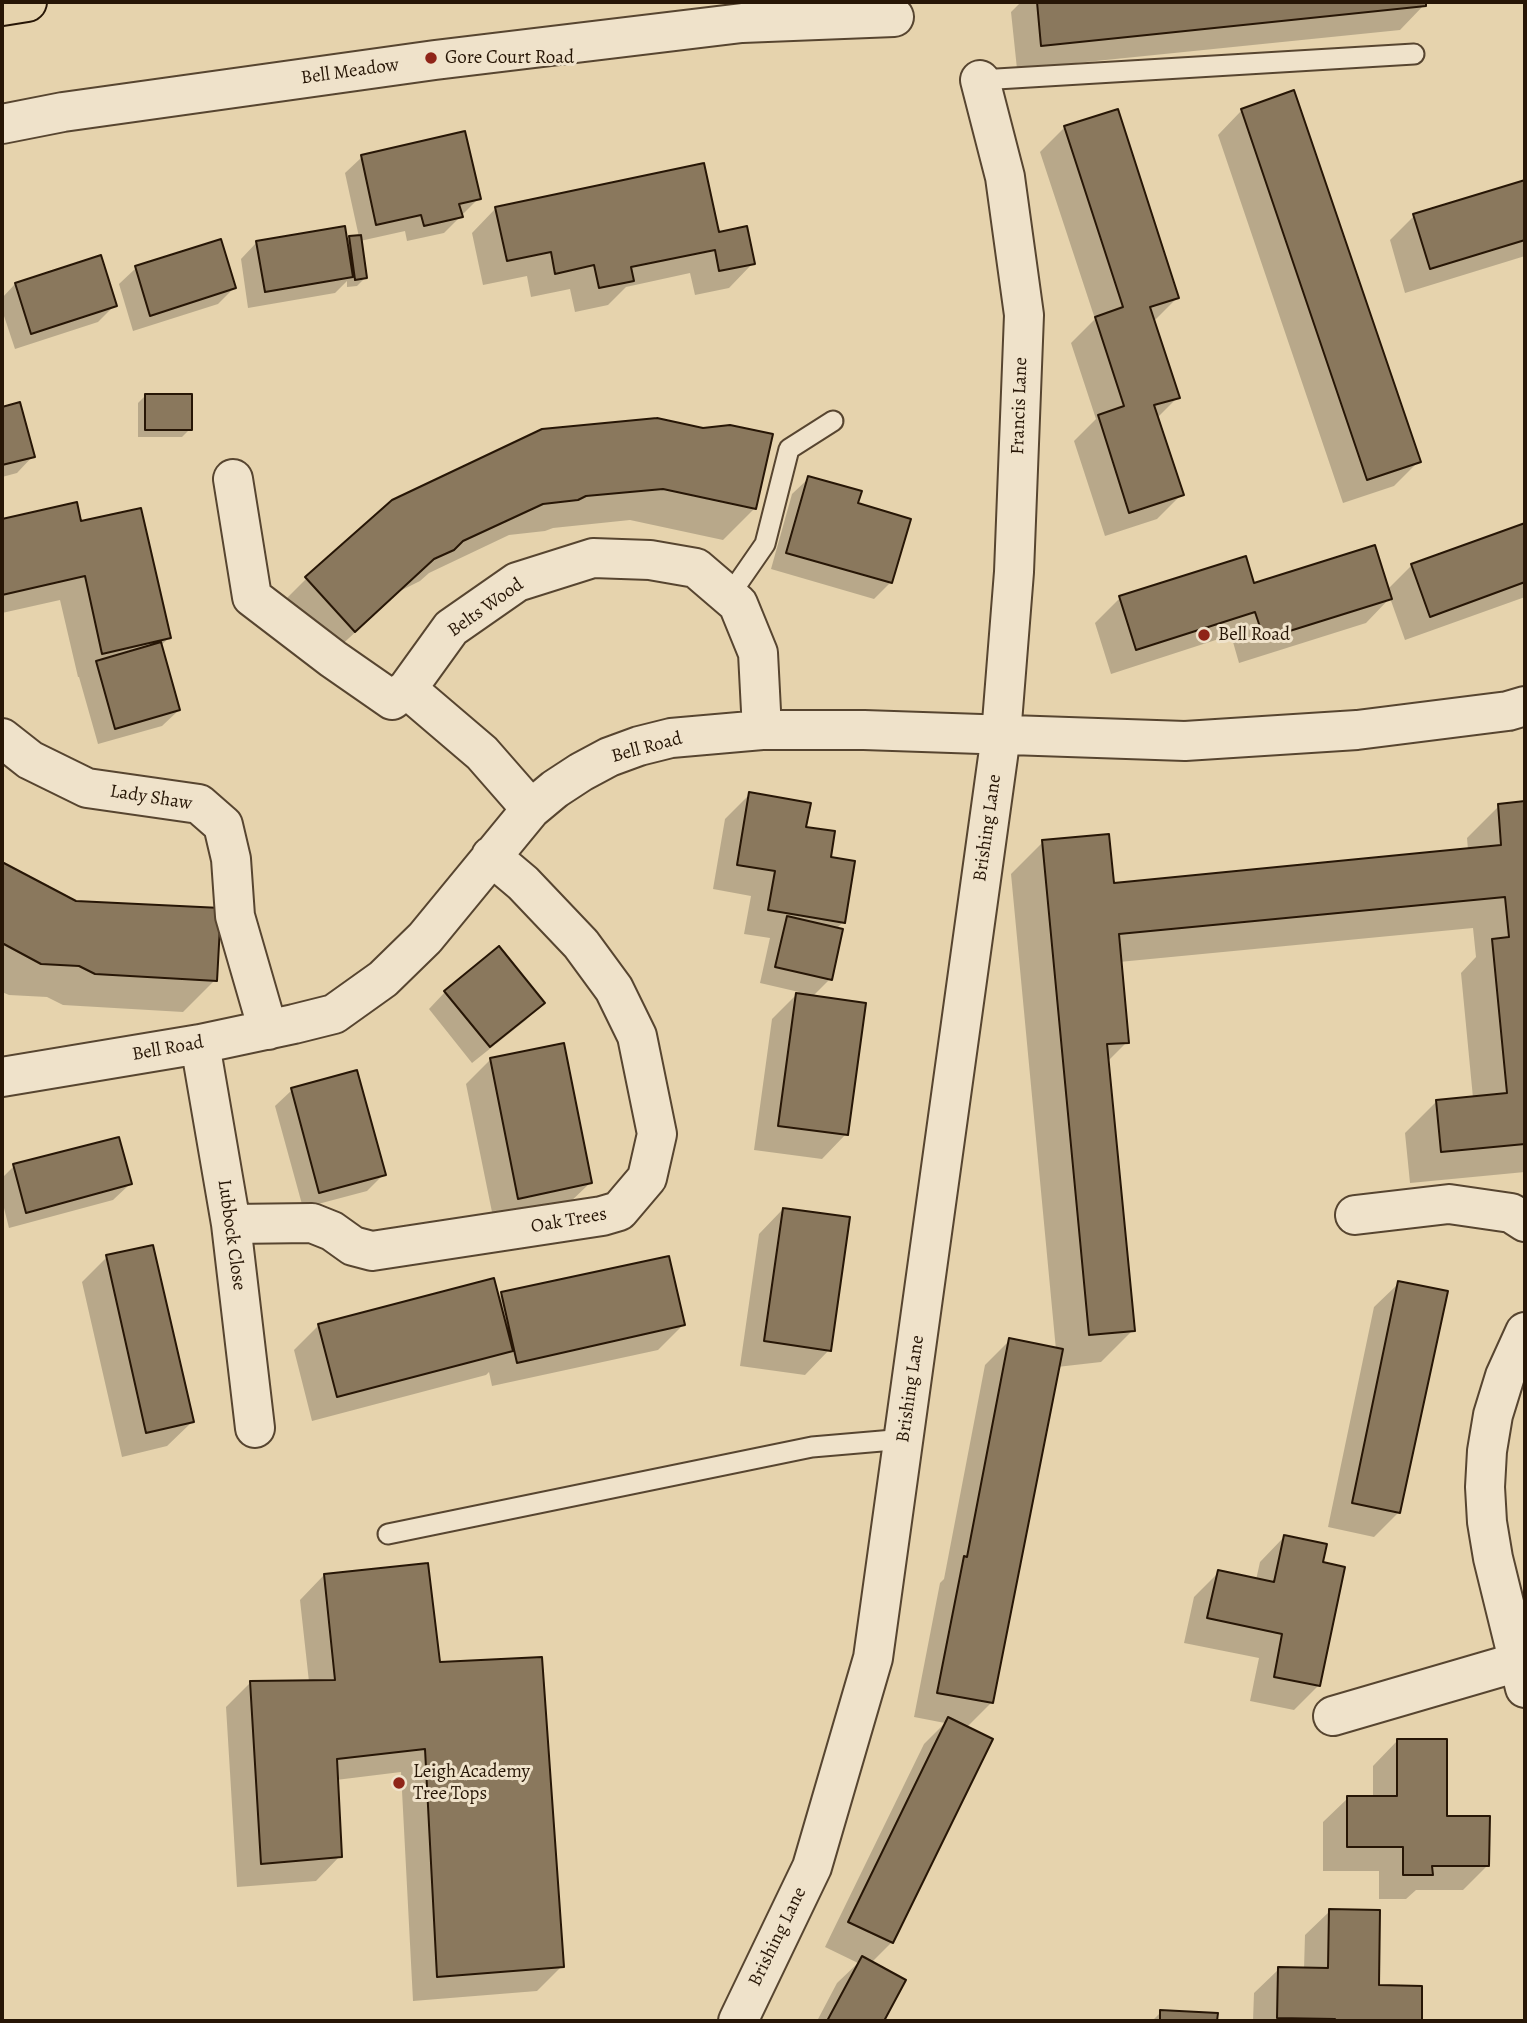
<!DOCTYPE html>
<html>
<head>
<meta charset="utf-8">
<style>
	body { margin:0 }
	#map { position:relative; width:1527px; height:2023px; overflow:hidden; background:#e6d3ad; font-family:Alegreya,serif }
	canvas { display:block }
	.frame { position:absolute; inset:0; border:4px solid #271606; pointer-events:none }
</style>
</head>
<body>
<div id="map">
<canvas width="1527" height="2023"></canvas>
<div class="frame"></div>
</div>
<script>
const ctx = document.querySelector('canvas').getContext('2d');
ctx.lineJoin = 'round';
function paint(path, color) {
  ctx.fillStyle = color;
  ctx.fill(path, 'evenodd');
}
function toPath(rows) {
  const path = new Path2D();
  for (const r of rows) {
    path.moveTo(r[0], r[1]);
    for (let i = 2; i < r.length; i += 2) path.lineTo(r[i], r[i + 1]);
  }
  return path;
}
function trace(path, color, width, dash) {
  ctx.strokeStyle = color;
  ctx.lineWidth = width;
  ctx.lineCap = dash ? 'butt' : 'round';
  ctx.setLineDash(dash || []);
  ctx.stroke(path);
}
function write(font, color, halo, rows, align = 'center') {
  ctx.font = font + ' Alegreya,serif';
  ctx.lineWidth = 6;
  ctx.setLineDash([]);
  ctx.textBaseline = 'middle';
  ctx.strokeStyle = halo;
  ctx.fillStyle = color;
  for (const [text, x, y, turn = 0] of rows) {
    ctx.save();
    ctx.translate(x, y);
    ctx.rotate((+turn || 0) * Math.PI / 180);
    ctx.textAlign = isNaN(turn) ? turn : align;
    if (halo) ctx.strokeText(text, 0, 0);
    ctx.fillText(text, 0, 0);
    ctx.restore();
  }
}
paint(toPath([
	[1021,2,1424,2,1424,5,1400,30,1017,69,1011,12],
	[1242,110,1419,461,1394,486,1343,503,1218,135],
	[1065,127,1177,298,1153,322,1178,397,1157,418,1182,494,1157,519,1105,536,1074,441,1096,419,1071,343,1095,319,1040,152],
	[362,157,479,198,444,233,407,241,405,231,360,241,365,278,357,286,347,287,347,281,335,293,248,308,241,259,257,242,346,243,350,238,359,237,345,173],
	[1525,182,1525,256,1405,293,1390,240,1414,216],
	[496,208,717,234,753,263,729,288,695,295,690,273,626,287,608,305,575,312,570,289,531,297,527,276,483,285,472,233],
	[136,268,234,288,218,304,133,331,119,284],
	[15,284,115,305,98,322,15,349,2,310,2,298],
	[146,395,190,429,182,437,138,437,138,403],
	[19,404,33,456,17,473,2,477,2,409],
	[542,431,755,508,723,540,630,520,553,528,545,531,509,535,429,573,420,581,400,591,323,662,275,610,307,578],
	[809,478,855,504,891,582,874,599,771,569,792,494],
	[76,504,80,524,169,638,160,646,179,710,162,726,98,744,79,677,78,677,60,600,2,613,2,521],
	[1525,524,1525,597,1405,640,1390,598,1366,623,1239,663,1231,635,1111,674,1095,623,1120,598,1245,558,1253,585,1388,589,1412,565],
	[750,794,804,828,829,859,843,922,836,929,830,979,812,997,846,1134,822,1159,754,1150,772,1019,799,992,760,983,770,938,744,934,751,896,713,889,725,819],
	[1525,803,1525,1172,1410,1183,1405,1133,1437,1101,1473,1098,1461,973,1476,957,1473,928,1119,962,1127,1042,1107,1062,1133,1330,1101,1362,1057,1367,992,1702,966,1728,991,1740,892,1942,871,1963,903,1980,882,2021,817,2021,837,1983,858,1963,825,1947,924,1744,945,1723,914,1717,940,1583,944,1579,985,1365,1010,1340,1056,1350,1011,874,1043,842,1113,884,1468,850,1467,838,1499,806],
	[2,864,76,903,215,980,183,1012,63,1005,47,997,9,995,2,992],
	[445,992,542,1003,526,1020,472,1063,429,1009],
	[491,1059,590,1183,565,1207,494,1222,466,1084],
	[292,1090,384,1174,367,1191,303,1208,275,1106],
	[14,1166,130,1184,113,1200,9,1228,2,1200,2,1178],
	[783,1209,829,1350,805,1375,740,1366,759,1234],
	[107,1257,192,1422,167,1446,122,1457,82,1282],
	[1399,1283,1399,1512,1374,1537,1328,1527,1374,1307],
	[502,1294,683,1325,658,1350,492,1386,489,1372,486,1375,312,1421,294,1350,319,1325,497,1299],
	[1284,1537,1321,1564,1319,1685,1294,1710,1250,1701,1259,1658,1184,1643,1194,1597,1219,1572,1256,1580,1260,1562],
	[324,1575,438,1664,562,1966,537,1991,413,2001,401,1772,336,1780,340,1856,316,1881,237,1887,226,1707,250,1683,309,1682,300,1600],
	[1397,1741,1445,1817,1488,1865,1463,1890,1416,1890,1406,1899,1379,1899,1379,1871,1323,1871,1323,1822,1348,1798,1373,1798,1373,1766],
	[1330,1911,1377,1987,1421,1987,1420,2021,1253,2021,1254,1993,1279,1969,1304,1969,1305,1935],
	[1161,2012,1216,2015,1215,2021,1152,2021]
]), '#0003');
const building = toPath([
	[1037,2,1426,2,1426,6,1041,46,1037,2],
	[1294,90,1421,462,1367,480,1241,109,1294,90],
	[1118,109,1179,298,1150,307,1180,398,1154,405,1184,495,1129,513,1098,415,1124,406,1095,317,1123,307,1064,126,1118,109],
	[465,131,481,199,459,204,463,217,424,226,421,215,376,225,361,155,465,131],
	[704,163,719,232,747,226,755,264,719,271,715,250,631,267,634,281,599,288,594,265,555,274,551,252,507,261,495,207,704,163],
	[1525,180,1525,240,1430,269,1413,214,1525,180],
	[345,226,353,277,265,292,256,241,345,226],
	[361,235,367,278,355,280,349,236,361,235],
	[221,239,236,288,150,316,135,266,221,239],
	[101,255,117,306,31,334,15,283,101,255],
	[145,394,192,394,192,430,145,430,145,394],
	[20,402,35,457,2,465,2,407,20,402],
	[657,418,703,428,730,425,773,434,756,509,663,489,586,496,578,500,543,504,463,541,454,550,434,559,355,632,305,577,392,500,542,429,657,418],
	[808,476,862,491,858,503,911,519,892,583,786,553,808,476],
	[77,502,81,521,141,508,171,638,102,654,85,576,2,595,2,519,77,502],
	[1525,523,1525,582,1430,617,1411,564,1525,523],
	[1375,545,1392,599,1264,639,1255,612,1136,650,1119,596,1246,556,1254,583,1375,545],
	[161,642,180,710,115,729,96,661,161,642],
	[749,792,811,803,806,827,835,831,831,857,855,861,845,923,768,910,775,871,737,865,749,792],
	[1525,801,1525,1144,1441,1152,1436,1100,1507,1093,1492,939,1509,937,1505,897,1119,934,1129,1043,1107,1044,1135,1331,1089,1335,1042,840,1109,834,1114,883,1501,845,1498,804,1525,801],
	[2,862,76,901,221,908,217,981,95,974,79,966,41,964,2,943,2,862],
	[787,916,843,929,832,980,775,967,787,916],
	[499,946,545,1003,490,1047,444,991,499,946],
	[796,993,866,1003,848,1135,778,1126,796,993],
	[564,1043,592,1183,518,1199,490,1058,564,1043],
	[357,1070,386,1175,319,1193,291,1088,357,1070],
	[119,1137,132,1184,26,1213,13,1164,119,1137],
	[783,1208,850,1217,831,1351,764,1341,783,1208],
	[153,1245,194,1422,146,1433,106,1255,153,1245],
	[669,1256,685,1325,517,1363,501,1292,669,1256],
	[494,1278,513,1351,337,1397,318,1324,494,1278],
	[1398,1281,1448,1291,1400,1513,1352,1503,1398,1281],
	[1009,1338,1063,1349,993,1703,937,1693,964,1556,967,1557,1009,1338],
	[1284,1535,1327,1544,1323,1562,1345,1567,1320,1686,1274,1677,1282,1634,1207,1618,1218,1570,1274,1582,1284,1535],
	[428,1563,440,1662,542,1657,564,1967,437,1977,425,1749,337,1759,342,1857,261,1864,250,1681,335,1680,324,1574,428,1563],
	[948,1717,993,1739,893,1943,848,1922,948,1717],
	[1397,1739,1447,1739,1447,1816,1490,1816,1489,1866,1432,1866,1433,1875,1403,1875,1403,1847,1347,1847,1347,1796,1397,1796,1397,1739],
	[1329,1909,1380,1910,1379,1985,1422,1986,1422,2021,1335,2021,1335,2019,1277,2018,1278,1967,1328,1968,1329,1909],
	[862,1956,906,1980,884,2021,827,2021,862,1956],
	[1160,2010,1218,2013,1217,2021,1160,2021,1160,2010]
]);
paint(building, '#8a785d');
trace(building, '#271606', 2);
const lane = toPath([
	[980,80,1414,54],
	[729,596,765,544,789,449,833,421],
	[388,1534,812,1447,905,1439]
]);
const street = toPath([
	[2,124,63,112,435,60,742,23,894,17],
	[233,479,252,597,333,659,392,700,407,689,482,753,531,809],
	[407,689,451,628,517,582,593,558,650,560,696,568,738,604,758,653,762,730],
	[2,738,30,760,87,788,199,804,223,825,231,859,235,916,268,1030],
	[200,1044,231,1224,255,1428],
	[2,1077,200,1044,294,1024,334,1014,383,979,425,938,531,809,555,789,581,772,609,757,639,746,671,738,762,730,864,730,1185,741,1357,730,1508,711,1525,706],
	[1355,1215,1449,1204,1511,1213,1525,1222],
	[231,1224,312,1223,332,1231,353,1246,372,1251,602,1216,619,1211,647,1178,657,1134,637,1036,614,989,581,944,523,883,491,856],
	[1525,1332,1505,1376,1493,1415,1487,1451,1485,1487,1487,1522,1493,1558,1525,1688],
	[1333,1716,1518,1662],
	[738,2021,812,1867,873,1658,1001,735,1014,572,1024,315,1005,177,980,80]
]);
const primary = toPath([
	[2,6,27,2]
]);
trace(lane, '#574530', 23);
trace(street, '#574530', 42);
trace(primary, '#271606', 42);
trace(lane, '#efe2ca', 19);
trace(street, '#efe2ca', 38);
trace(primary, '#e6d3ad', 38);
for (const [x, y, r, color] of [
	[431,58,7,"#8f2418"],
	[1204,635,7,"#8f2418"],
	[399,1783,7,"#8f2418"]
]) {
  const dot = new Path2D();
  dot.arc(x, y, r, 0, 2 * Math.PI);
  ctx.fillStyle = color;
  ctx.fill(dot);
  trace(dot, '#efe2ca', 2.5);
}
write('19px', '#271606', '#efe2ca', [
	["Gore Court Road",445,58],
	["Bell Road",1218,635],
	["Leigh Academy",413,1772],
	["Tree Tops",413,1794]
], 'left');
write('19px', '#271606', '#efe2ca', [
	["Bell Meadow",350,72,-8],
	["Francis Lane",1020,406,-88],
	["Belts Wood",486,608,-35],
	["Bell Road",647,748,-15],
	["Lady Shaw",151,798,9],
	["Brishing Lane",988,828,-82],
	["Bell Road",168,1049,-10],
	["Oak Trees",569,1221,-10],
	["Lubbock Close",231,1235,82],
	["Brishing Lane",911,1389,-82],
	["Brishing Lane",778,1937,-64]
]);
</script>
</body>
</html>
